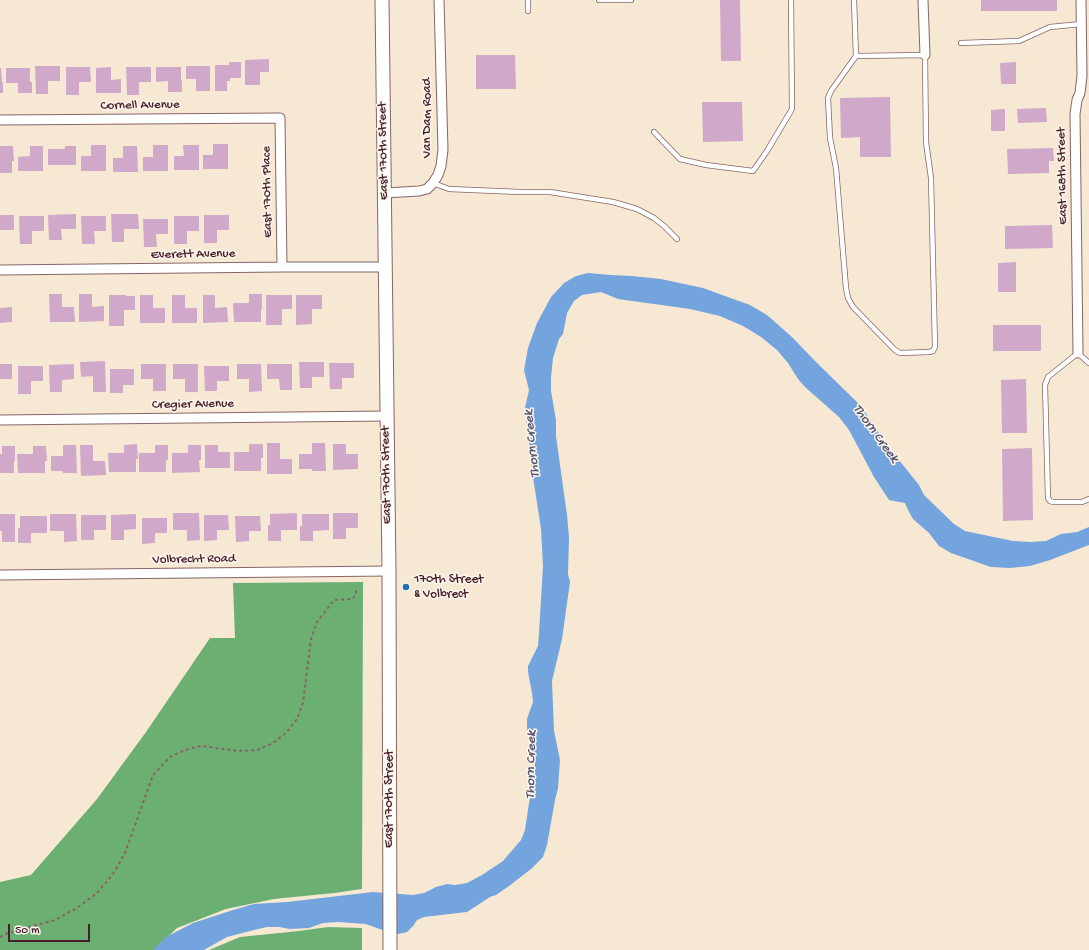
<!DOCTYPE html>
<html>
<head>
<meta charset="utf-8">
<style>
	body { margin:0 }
	#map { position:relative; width:1089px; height:950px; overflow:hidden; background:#f7e8d3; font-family:"Gochi Hand",sans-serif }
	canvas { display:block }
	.scale { position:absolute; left:8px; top:924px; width:82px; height:18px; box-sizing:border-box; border:2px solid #4a1f2b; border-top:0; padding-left:5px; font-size:12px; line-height:14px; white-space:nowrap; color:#4a1f2b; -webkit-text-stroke:3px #fbf7ec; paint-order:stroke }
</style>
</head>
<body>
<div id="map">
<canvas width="1089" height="950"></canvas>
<div class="scale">50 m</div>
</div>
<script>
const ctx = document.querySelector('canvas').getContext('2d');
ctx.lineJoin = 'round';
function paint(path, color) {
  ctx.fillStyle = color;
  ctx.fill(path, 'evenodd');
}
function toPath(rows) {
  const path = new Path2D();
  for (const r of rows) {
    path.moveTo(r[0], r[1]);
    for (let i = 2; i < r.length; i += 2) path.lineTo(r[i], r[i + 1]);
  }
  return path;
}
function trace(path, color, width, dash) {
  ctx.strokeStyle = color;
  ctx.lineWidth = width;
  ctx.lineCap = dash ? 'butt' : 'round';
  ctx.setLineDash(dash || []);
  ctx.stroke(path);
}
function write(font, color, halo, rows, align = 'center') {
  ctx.font = font + ' "Gochi Hand",sans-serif';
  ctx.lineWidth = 3;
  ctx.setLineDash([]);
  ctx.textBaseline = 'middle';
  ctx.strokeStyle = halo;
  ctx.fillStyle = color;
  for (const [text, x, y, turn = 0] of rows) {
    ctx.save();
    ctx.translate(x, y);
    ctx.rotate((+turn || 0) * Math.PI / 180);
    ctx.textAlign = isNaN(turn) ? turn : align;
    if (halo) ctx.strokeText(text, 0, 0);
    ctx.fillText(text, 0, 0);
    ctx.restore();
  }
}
paint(toPath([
	[363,582,362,889,334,893,274,899,226,909,177,928,154,950,0,950,0,882,31,875,97,799,146,732,210,638,235,638,233,583],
	[328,927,362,928,362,950,209,950,240,937,299,931]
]), '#6caf73');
paint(toPath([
	[588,273,611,275,632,276,661,279,703,288,750,305,767,315,792,337,816,362,861,406,886,444,919,485,924,495,954,524,965,531,1013,541,1030,542,1046,541,1061,534,1077,532,1089,527,1089,545,1050,560,1030,566,1010,568,991,567,951,553,939,546,929,533,913,519,908,510,905,503,889,500,874,477,849,430,839,417,805,387,798,379,788,363,777,350,761,337,743,326,720,316,690,309,618,299,601,292,582,295,574,301,567,313,563,334,559,339,553,358,551,377,551,391,556,420,556,436,567,515,569,537,568,574,570,582,562,639,552,681,554,731,560,760,558,788,555,800,547,845,543,857,531,869,509,886,496,895,490,897,467,912,424,917,417,920,413,926,407,932,398,934,385,931,366,924,338,922,323,923,309,928,290,929,279,927,267,927,254,930,227,937,204,950,153,950,166,937,193,923,233,910,254,904,287,902,373,892,413,895,424,893,436,887,447,884,455,885,467,883,482,875,503,861,521,840,525,830,529,803,534,782,535,762,527,729,527,719,533,702,532,693,528,672,528,666,538,646,539,633,543,566,541,529,533,477,525,408,529,390,524,370,528,348,537,323,551,297,564,283,576,276]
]), '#73a4de');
paint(toPath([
	[720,0,740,0,741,61,721,61],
	[981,0,1057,0,1057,11,981,11],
	[476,55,515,55,516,89,476,89],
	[269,59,269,72,260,72,260,85,245,85,245,60],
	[229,62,241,62,241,78,230,78,230,81,227,81,227,91,215,91,215,65,229,65],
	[1016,62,1016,84,1001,84,1000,63],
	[35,66,60,66,60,81,48,81,48,94,36,94],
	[186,66,210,66,210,91,196,91,196,79,186,79],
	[66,67,90,67,91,82,79,82,79,95,66,95],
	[111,67,111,80,121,79,121,93,96,93,96,68],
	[126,67,151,67,151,82,139,82,139,95,127,95],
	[156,67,181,67,181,80,182,80,182,92,168,92,168,81,156,82],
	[0,68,1,68,2,82,3,82,3,93,0,93],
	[6,68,30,68,30,82,32,82,32,93,18,93,18,83,6,83],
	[890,97,891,157,860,157,860,137,841,138,840,98],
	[702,102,742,102,743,141,703,142],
	[1046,108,1047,122,1018,123,1017,109],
	[1005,109,1005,131,991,131,991,110],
	[213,144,228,144,228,169,203,169,203,155,213,155],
	[91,145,106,145,106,171,81,171,81,156,91,156],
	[153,145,168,145,168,171,143,171,143,157,153,157],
	[183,145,199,145,199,170,174,170,174,156,184,156],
	[0,146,13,146,14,161,12,161,12,173,0,173],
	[30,146,43,146,43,171,18,171,18,157,30,156],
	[65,146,76,146,76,165,48,165,48,149,65,149],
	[123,146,137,146,138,172,113,172,113,158,123,158],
	[1053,148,1054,161,1049,161,1049,173,1008,174,1007,149],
	[76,214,76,229,61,229,62,240,49,240,48,215],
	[111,214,138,214,139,229,124,229,124,242,112,242],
	[0,215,14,215,14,230,0,230],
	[204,215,229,215,229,230,217,230,217,243,204,243],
	[19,216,44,216,44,231,32,231,32,244,20,244],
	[81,216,106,216,106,231,94,231,95,244,82,244],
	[174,216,199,216,199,231,187,231,187,244,174,244],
	[143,219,168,219,168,234,156,234,157,247,144,247],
	[1052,225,1053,248,1005,249,1005,226],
	[1016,262,1016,292,998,292,998,263],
	[49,294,62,294,62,307,74,307,75,322,50,322],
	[79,294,92,294,92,307,104,306,104,321,79,322],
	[249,294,262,294,262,309,261,309,261,322,234,322,233,303,249,303],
	[109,295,126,295,126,296,135,296,135,310,124,310,124,326,109,326],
	[140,295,153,295,153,308,165,308,165,323,140,323],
	[172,295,185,295,185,308,197,308,197,323,172,323],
	[203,295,215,295,215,308,227,307,228,322,203,323],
	[266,295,292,295,292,309,282,309,282,325,266,325],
	[296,295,322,295,322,309,312,309,312,324,296,325],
	[12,307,12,322,0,323,0,308],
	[993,325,1041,325,1041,351,993,351],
	[105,361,106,392,93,392,93,376,81,377,80,362],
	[299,362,324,362,324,377,312,377,312,388,300,388],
	[329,363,354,363,354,378,342,378,342,389,330,389],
	[0,364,12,364,12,379,0,379],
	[74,364,74,379,62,380,62,392,50,392,49,365],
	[141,364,166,364,166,391,153,391,153,379,141,379],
	[173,364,198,364,198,392,185,392,185,379,173,379],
	[237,364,261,364,262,391,249,392,249,379,237,379],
	[267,364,292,364,292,390,280,390,279,379,267,379],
	[18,366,43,366,43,381,31,381,31,394,18,394],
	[204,366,229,366,229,381,217,381,217,391,205,391],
	[110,369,134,369,134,385,123,385,123,393,110,393],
	[1026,379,1027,433,1002,433,1001,380],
	[267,443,280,443,280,459,292,459,292,474,267,474],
	[312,443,325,443,326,471,312,471,312,469,299,469,299,454,312,454],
	[137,444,138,459,136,459,136,472,109,472,108,453,124,453,124,445],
	[249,444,263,444,263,458,261,458,261,471,234,471,234,452,249,452],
	[333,444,346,444,346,454,358,454,358,469,333,470],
	[63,445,76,445,77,473,63,473,63,471,51,471,51,456,63,456],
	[80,445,93,445,93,461,105,461,106,475,81,476],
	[155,445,168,445,168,460,166,460,166,472,139,472,139,453,155,453],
	[188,445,201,445,201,460,199,460,200,472,172,473,172,453,188,453],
	[205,445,218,445,218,452,230,452,230,468,205,468],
	[2,446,15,446,15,461,14,461,14,473,0,473,0,454,2,454],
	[33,446,46,446,47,461,45,461,45,473,18,473,17,454,33,454],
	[1032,448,1033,520,1003,521,1002,449],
	[173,513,199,513,200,540,187,541,187,530,173,530],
	[297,513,297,530,281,530,281,541,268,541,268,525,270,525,270,514],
	[333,513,358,513,358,528,346,528,346,539,333,539],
	[0,514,15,514,15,542,2,542,2,531,0,531],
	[50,514,76,514,77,541,64,542,64,531,50,531],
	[136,514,136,529,124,530,124,540,111,540,111,515],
	[302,514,329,514,329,530,313,531,313,541,300,541,300,526,302,526],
	[81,515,106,515,106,530,94,530,94,540,81,540],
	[204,515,228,515,229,530,217,530,217,540,204,541],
	[20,516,47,516,47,533,31,533,31,543,18,543,18,528,20,528],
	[235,516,260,516,261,531,249,531,249,541,236,542],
	[142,518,167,518,167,533,155,533,155,543,142,544]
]), '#d0a8c9');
const lane = toPath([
	[528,0,528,11],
	[599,0,631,0],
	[854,0,856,56,925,55,926,142,931,178,935,347,933,351,929,352,900,353,895,350,853,307,848,298,846,288,836,168,830,138,828,98,831,91,856,56],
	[961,43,1019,41,1050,27,1081,24],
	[654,132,680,159,706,165,753,171,767,151,792,109,791,0],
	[433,183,449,189,520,192,550,192,613,202,637,209,654,218,664,226,677,239],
	[1089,363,1078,353,1048,377,1045,385,1048,498,1050,501,1053,502,1082,502,1089,499]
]);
const street = toPath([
	[923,0,925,55],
	[0,120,280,118,282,267],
	[385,193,419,191,427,189,433,183,438,175,441,166,443,150,439,0],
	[0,270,282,267,386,267],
	[1078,353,1075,114,1077,100,1080,93,1082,76,1081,0],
	[0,420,387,416],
	[0,575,389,571]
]);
const secondary = toPath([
	[382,0,389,571,390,950]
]);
trace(lane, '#876566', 6);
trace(street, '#876566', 11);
trace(secondary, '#876566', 15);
trace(toPath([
	[0,937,8,933,55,920,77,908,97,893,113,874,125,853,153,775,170,757,185,750,201,746,239,751,257,750,273,743,286,733,297,719,303,703,311,639,317,622,334,600,352,599,356,595,356,590]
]), '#876566', 2, [3, 3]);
trace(lane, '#fff', 4.5);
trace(street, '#fff', 9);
trace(secondary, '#fff', 13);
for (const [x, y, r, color] of [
	[406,587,4,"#1f6fb2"]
]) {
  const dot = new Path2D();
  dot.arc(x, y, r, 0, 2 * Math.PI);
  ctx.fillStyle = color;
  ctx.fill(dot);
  trace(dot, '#fbf7ec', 1.5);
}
write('13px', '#4a1f2b', '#fbf7ec', [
	["Cornell Avenue",140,106,-1],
	["Van Dam Road",428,118,-90],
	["East 170th Street",384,151,-91],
	["East 168th Street",1063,176,-91],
	["East 170th Place",268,192,-91],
	["Everett Avenue",193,255,-1],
	["Cregier Avenue",193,405,-1],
	["East 170th Street",387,475,-91],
	["Volbrecht Road",194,560,-1],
	["East 170th Street",390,799,-90]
]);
write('13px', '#4a1f2b', '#fbf7ec', [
	["170th Street",414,580],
	["& Volbrect",414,595]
], 'left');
write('italic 14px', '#5a5473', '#fbf7ec', [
	["Thorn Creek",875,434,54],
	["Thorn Creek",533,444,-96],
	["Thorn Creek",532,765,-89]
]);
</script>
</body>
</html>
